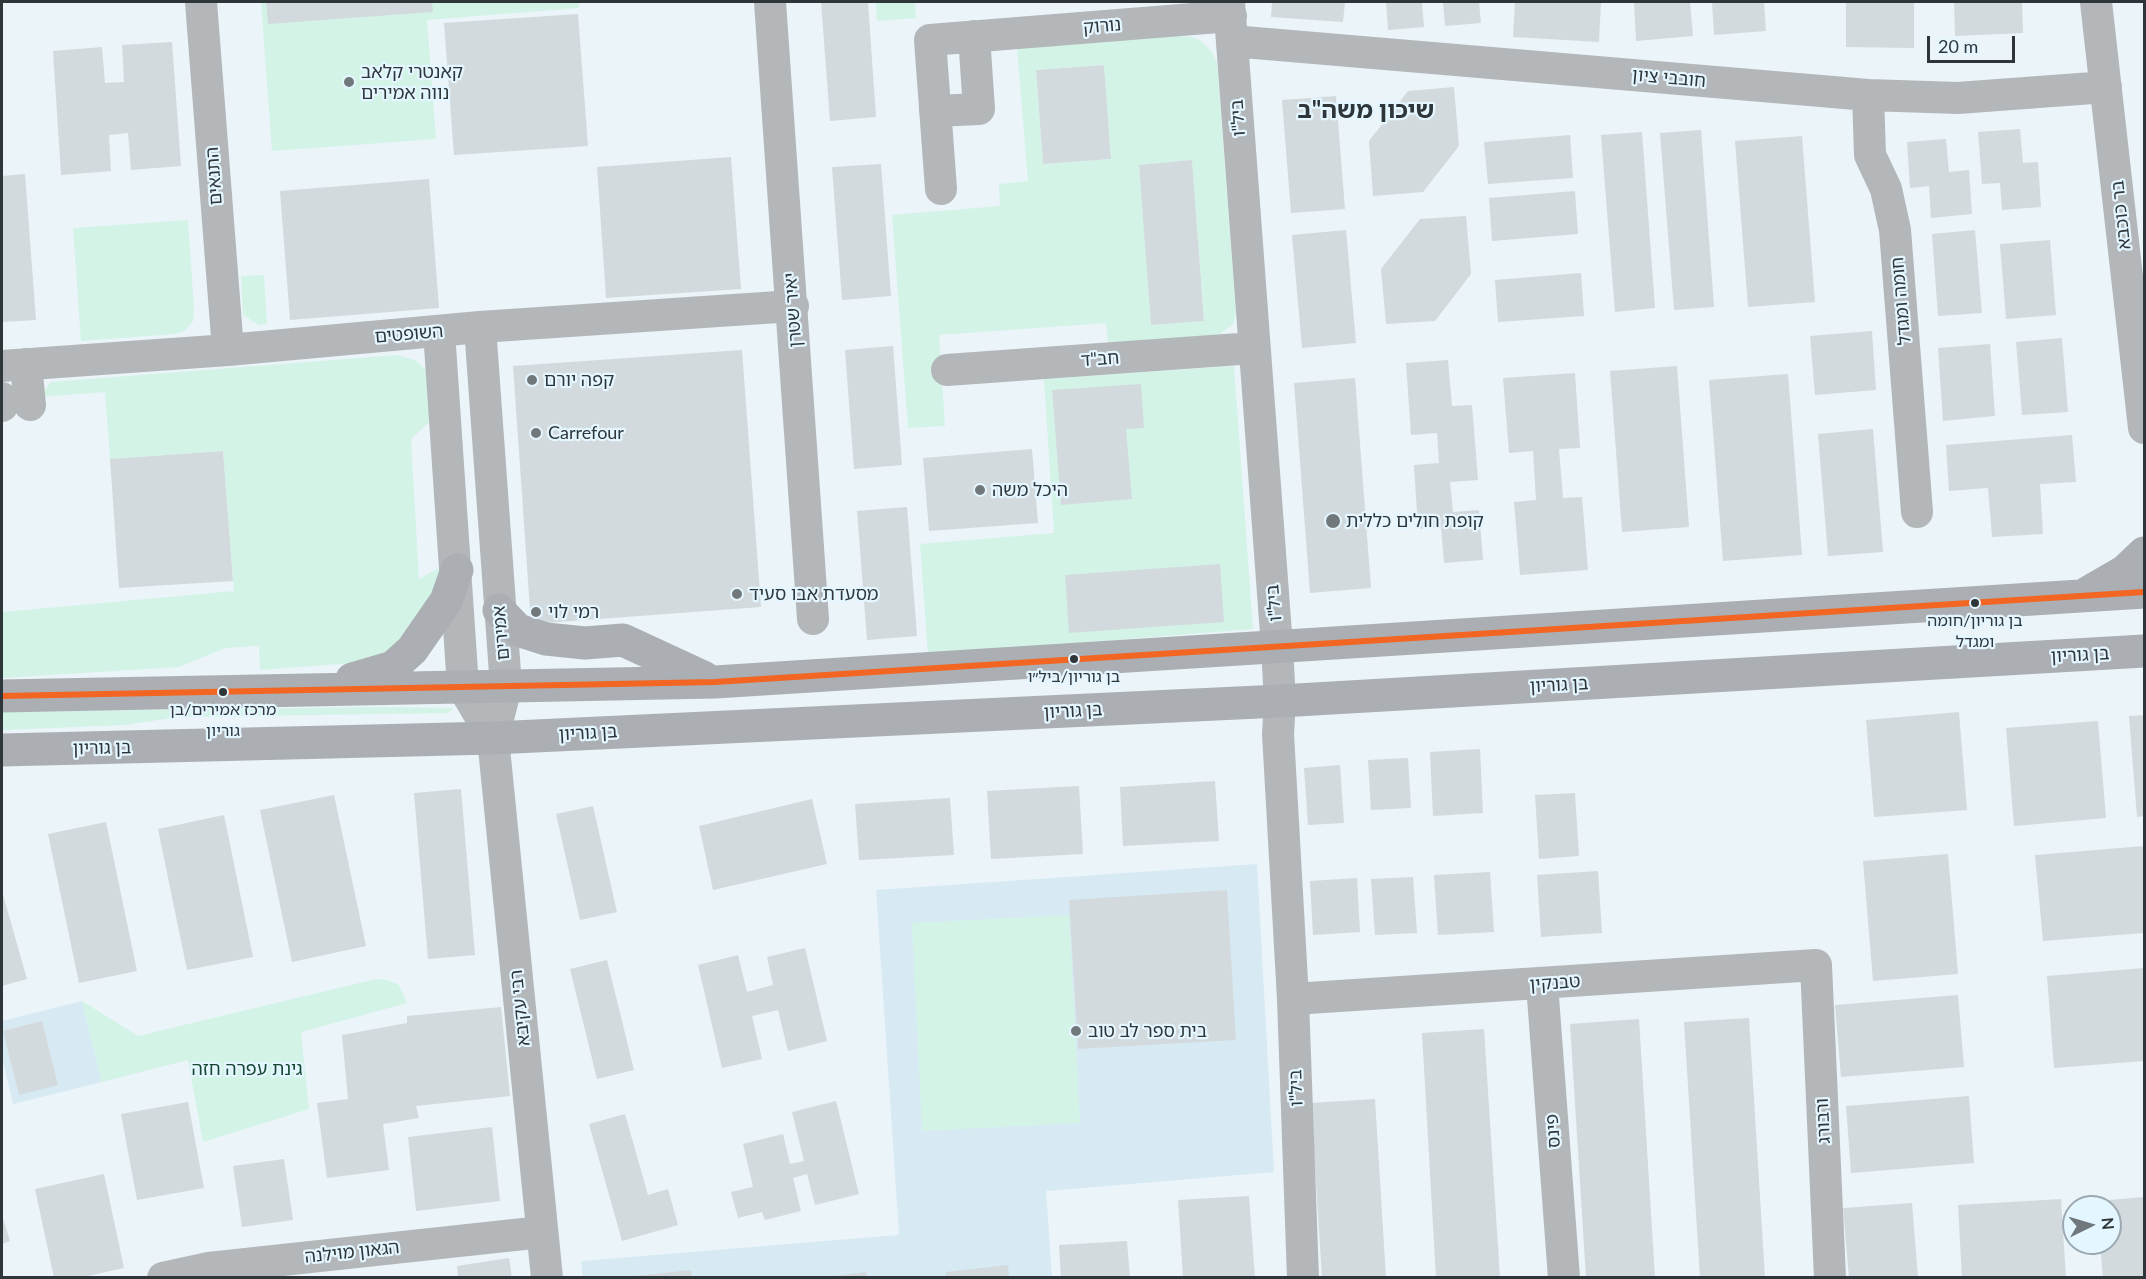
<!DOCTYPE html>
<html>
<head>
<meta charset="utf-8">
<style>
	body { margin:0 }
	#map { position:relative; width:2146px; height:1279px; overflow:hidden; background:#eaf4f9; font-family:Lato,sans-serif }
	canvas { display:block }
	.frame { position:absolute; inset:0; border:3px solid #2f3639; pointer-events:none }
	.north { position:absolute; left:2062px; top:1195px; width:60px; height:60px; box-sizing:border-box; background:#e4f6ff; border:2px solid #9ca9b0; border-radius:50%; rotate:85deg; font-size:16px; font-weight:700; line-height:24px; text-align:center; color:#2f3639 }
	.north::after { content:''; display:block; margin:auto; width:21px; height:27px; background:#70787c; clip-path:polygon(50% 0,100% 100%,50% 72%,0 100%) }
	.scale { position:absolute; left:1927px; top:36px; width:88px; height:27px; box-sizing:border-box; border:3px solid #2f3639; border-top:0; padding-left:8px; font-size:18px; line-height:21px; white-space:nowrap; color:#2f3639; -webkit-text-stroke:4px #e4f6ff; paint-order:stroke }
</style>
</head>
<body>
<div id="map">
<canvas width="2146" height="1279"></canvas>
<div class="frame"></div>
<div class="north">N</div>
<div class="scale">20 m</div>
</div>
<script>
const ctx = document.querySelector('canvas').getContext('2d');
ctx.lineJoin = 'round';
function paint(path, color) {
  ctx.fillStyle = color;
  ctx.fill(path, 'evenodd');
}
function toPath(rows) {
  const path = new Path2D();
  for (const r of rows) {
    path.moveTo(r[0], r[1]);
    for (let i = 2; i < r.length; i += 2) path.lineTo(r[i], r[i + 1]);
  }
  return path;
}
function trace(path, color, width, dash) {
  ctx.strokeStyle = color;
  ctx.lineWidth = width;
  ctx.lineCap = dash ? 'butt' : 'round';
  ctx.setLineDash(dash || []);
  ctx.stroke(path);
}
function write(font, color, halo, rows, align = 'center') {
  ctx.font = font + ' Lato,"Noto Sans Hebrew",sans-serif';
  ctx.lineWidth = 4.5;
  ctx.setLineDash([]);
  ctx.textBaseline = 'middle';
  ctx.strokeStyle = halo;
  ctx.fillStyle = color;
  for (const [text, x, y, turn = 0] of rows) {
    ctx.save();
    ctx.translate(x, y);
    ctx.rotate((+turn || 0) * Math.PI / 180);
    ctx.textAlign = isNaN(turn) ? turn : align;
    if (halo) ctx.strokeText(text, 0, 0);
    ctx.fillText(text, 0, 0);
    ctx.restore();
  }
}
paint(toPath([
	[1257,864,1274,1172,1046,1191,1052,1277,583,1278,581,1261,899,1235,876,890],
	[82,1001,102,1082,13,1104,2,1056,2,1021]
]), '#d7eaf3');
paint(toPath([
	[261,2,579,2,579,8,427,20,436,139,272,151],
	[876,2,915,2,916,18,877,21],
	[1175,36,1192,37,1201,41,1211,51,1217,63,1236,313,1233,324,1216,337,1108,345,1106,323,939,335,945,426,908,428,892,215,1000,206,999,184,1028,181,1017,48],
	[1104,65,1111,159,1043,164,1036,70],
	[1192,161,1204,320,1152,325,1139,165],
	[188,220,194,309,193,321,186,330,176,334,81,341,73,228],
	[264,275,267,324,259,325,243,315,241,276],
	[397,355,415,360,428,372,430,421,411,439,419,579,439,568,440,585,437,594,391,649,366,662,260,670,259,646,225,648,179,667,2,678,2,612,234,591,223,451,110,459,105,392,40,397,51,382],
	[1234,366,1253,629,928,655,920,544,1054,533,1044,379],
	[378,707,454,708,448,713,178,717,125,725,2,730,2,712],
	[1069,915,1080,1123,922,1131,912,923],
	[376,979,387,980,399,985,407,1003,301,1032,309,1109,203,1142,188,1060,102,1082,82,1001,138,1036]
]), '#d3f3e7');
paint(toPath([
	[266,2,432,2,433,12,268,24],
	[821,2,868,2,876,117,830,121],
	[1272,2,1345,2,1343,22,1271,17],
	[1386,2,1422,2,1424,27,1388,30],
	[1443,2,1479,2,1481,23,1445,26],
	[1515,2,1601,2,1599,42,1513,37],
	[1634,2,1690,2,1693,36,1636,41],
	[1712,2,1764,2,1766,31,1714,35],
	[1846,2,1914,2,1914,48,1846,47],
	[1954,2,2022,2,2023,33,1955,36],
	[578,14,588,146,454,155,444,23],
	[172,42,181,166,131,170,128,133,109,135,111,171,61,175,53,51,102,47,105,83,124,82,122,45],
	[1104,65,1111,159,1043,164,1036,70],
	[1454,87,1459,146,1423,192,1373,196,1369,141,1408,91],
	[1336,96,1345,209,1291,213,1282,100],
	[2020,129,2023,163,2038,162,2041,207,2002,210,2000,183,1982,184,1978,132],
	[1701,130,1714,307,1674,310,1660,133],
	[1642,132,1655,308,1615,312,1601,135],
	[1570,135,1573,178,1488,184,1484,142],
	[1802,136,1815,302,1748,307,1735,141],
	[1946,139,1949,172,1969,170,1972,214,1931,218,1929,186,1910,188,1907,142],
	[731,157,741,289,606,298,597,167],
	[1192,160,1204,321,1151,325,1139,165],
	[881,164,891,296,842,300,832,167],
	[25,174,36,320,2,322,2,176],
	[429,179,439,308,290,320,280,191],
	[1575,191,1578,234,1492,241,1489,198],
	[1466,216,1471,274,1435,321,1386,324,1381,269,1420,219],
	[1346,230,1356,343,1302,348,1292,235],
	[1975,230,1982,313,1938,316,1932,234],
	[2050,240,2056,315,2006,319,2000,244],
	[1581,273,1584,316,1498,322,1495,280],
	[1872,331,1876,390,1815,395,1810,336],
	[2062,338,2068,412,2022,415,2016,342],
	[1990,344,1995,416,1943,421,1938,348],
	[893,346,902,465,854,469,845,350],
	[742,350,761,607,531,624,513,366],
	[1448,360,1452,406,1472,405,1478,480,1450,482,1453,512,1479,510,1483,560,1444,563,1441,527,1418,529,1414,465,1439,463,1437,433,1411,435,1406,363],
	[1677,366,1689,527,1622,532,1610,371],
	[1575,373,1580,448,1559,449,1563,498,1582,497,1588,570,1520,575,1514,502,1536,500,1533,451,1509,453,1503,378],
	[1788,374,1802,555,1723,561,1709,380],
	[1355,378,1371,588,1310,593,1294,383],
	[1141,384,1144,428,1126,429,1132,499,1061,505,1052,390],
	[1873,429,1883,552,1828,556,1818,434],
	[2072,435,2076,482,2040,484,2043,534,1992,537,1988,488,1949,491,1946,445],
	[1032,449,1038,523,929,531,923,458],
	[223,451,233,581,119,588,110,459],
	[907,507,917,636,867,640,857,511],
	[1220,564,1224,622,1069,633,1065,575],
	[1959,712,1967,810,1874,817,1866,720],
	[2144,715,2144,816,2137,817,2129,716],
	[2098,721,2106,818,2014,826,2006,728],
	[1480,749,1483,813,1433,816,1430,752],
	[1408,758,1411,808,1371,810,1368,760],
	[1340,765,1344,823,1308,825,1304,768],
	[1215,781,1219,841,1123,846,1120,787],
	[1079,786,1083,854,991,859,987,791],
	[461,789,475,955,428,959,414,793],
	[1575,793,1579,856,1539,859,1535,795],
	[334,795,366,946,292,962,260,810],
	[950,798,954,855,859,860,855,804],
	[812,799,827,864,713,890,699,826],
	[593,806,617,912,580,920,556,814],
	[224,815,253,957,187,970,158,829],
	[106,822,137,971,79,983,48,834],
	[2144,846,2144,933,2043,941,2035,855],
	[1948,854,1958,974,1873,981,1863,861],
	[1598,871,1602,933,1541,937,1537,875],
	[1490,872,1494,932,1438,935,1434,875],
	[1413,877,1417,933,1375,935,1371,879],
	[1357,878,1360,932,1313,935,1310,881],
	[1227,890,1236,1040,1078,1049,1069,900],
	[2,891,27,979,2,986],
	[805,948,827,1041,788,1051,778,1010,752,1016,762,1059,722,1068,698,965,738,955,747,992,773,985,767,957],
	[607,960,634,1070,597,1079,570,969],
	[2144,968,2144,1061,2054,1068,2047,976],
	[1958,995,1964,1067,1841,1077,1835,1005],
	[501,1007,510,1096,416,1106,419,1118,383,1124,389,1170,327,1178,317,1103,348,1099,342,1035,407,1023,407,1016],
	[1749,1018,1765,1278,1700,1278,1684,1022],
	[1639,1019,1655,1278,1586,1278,1570,1024],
	[42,1021,58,1085,19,1095,3,1031],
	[1484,1029,1500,1278,1436,1278,1422,1033],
	[1969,1096,1974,1163,1851,1173,1846,1106],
	[1375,1099,1386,1278,1322,1278,1311,1103],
	[836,1101,859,1194,815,1205,807,1174,793,1178,801,1211,765,1220,762,1212,738,1218,731,1192,753,1187,743,1144,783,1134,790,1164,804,1161,792,1112],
	[188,1102,204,1188,137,1200,121,1114],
	[625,1114,648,1195,668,1189,678,1225,622,1241,589,1124],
	[492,1127,500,1201,416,1211,408,1137],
	[284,1159,293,1220,242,1227,233,1166],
	[104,1174,124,1268,79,1278,54,1278,35,1189],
	[1249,1196,1255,1278,1183,1278,1178,1200],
	[2144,1197,2144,1278,2103,1278,2100,1243,2110,1243,2110,1207,2097,1207,2097,1201],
	[2061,1199,2066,1278,1962,1278,1958,1205],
	[1912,1203,1918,1278,1849,1278,1843,1208],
	[2,1215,10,1241,2,1244],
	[1127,1241,1130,1278,1061,1278,1059,1245],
	[509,1258,512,1278,458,1278,457,1266],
	[1008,1265,1009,1278,946,1278,946,1272],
	[691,1270,692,1278,635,1278,635,1276],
	[866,1272,867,1278,835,1278,835,1276]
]), '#d3dadd');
trace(toPath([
	[201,2,228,350],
	[770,2,813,619],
	[1229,2,1277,647,1280,701,1278,734,1293,999,1303,1278],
	[2096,2,2144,428],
	[1232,41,1868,95,1958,98,2106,87],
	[1868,95,1870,155,1886,189,1895,230,1917,512],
	[935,111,979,109,974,36],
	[941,189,930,40,1231,16],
	[480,327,506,687,493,738,547,1278],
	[439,331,463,687,493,738],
	[26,364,30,405],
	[2,366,228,350,480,327,793,306],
	[947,370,1253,348],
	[2,398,2,406],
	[1542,984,1564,1278],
	[1293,999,1816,965,1830,1278],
	[163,1278,209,1268,542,1232]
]), '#b4b7b9', 32);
trace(toPath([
	[2087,593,2125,571,2144,553],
	[499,610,518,630,546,639,585,643,623,640,705,678],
	[352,679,393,667,412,650,446,601,457,570],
	[2,696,715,682,2144,592],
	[2,750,493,738,1280,701,2144,651]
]), '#abafb3', 33);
trace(toPath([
	[2,696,715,682,2144,592]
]), '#f26522', 6);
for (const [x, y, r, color] of [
	[349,82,6,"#70787c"],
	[532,380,6,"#70787c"],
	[536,433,6,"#70787c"],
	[980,490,6,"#70787c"],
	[1333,521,8,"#70787c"],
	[737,594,6,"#70787c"],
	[1975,603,5,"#2f3639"],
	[536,612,6,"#70787c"],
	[1074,659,5,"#2f3639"],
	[223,692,5,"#2f3639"],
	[1076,1031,6,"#70787c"]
]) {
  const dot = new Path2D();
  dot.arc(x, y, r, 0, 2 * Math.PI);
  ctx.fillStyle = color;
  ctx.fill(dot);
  trace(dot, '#e4f6ff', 2);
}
write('16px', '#2f3639', '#e4f6ff', [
	["בן גוריון/חומה",1975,621],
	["ומגדל",1975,642],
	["בן גוריון/ביל״ו",1074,677],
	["מרכז אמירים/בן",223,710],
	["גוריון",223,731]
]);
write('18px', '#2f3639', '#e4f6ff', [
	["נורוק",1102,26,-5],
	["חובבי ציון",1669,78,5],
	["ביל\"ו",1238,118,-94],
	["התנאים",214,176,-94],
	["בר כוכבא",2121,215,-96],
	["חומה ומגדל",1901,301,-95],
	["יאיר שטרן",793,310,-94],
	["השופטים",409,334,-5],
	["חב\"ד",1100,359,-4],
	["ביל\"ו",1274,603,-95],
	["אמירים",501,633,-95],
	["בן גוריון",2080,655,-3],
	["בן גוריון",1559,685,-3],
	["בן גוריון",1073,711,-3],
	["בן גוריון",588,733,-3],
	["בן גוריון",102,748,-1],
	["טבנקין",1555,983,-4],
	["רבי עקיבא",520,1008,-96],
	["ביל\"ו",1296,1088,-92],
	["ורבורג",1823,1121,-93],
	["פינס",1553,1131,-94],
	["הגאון מוילנה",352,1252,-6]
]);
write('18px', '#2f3639', '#e4f6ff', [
	["קאנטרי קלאב",361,72],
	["נווה אמירים",361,93],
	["קפה יורם",544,380],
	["Carrefour",548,433],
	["היכל משה",992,490],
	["קופת חולים כללית",1346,521],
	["מסעדת אבו סעיד",749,594],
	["רמי לוי",548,612],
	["בית ספר לב טוב",1088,1031]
], 'left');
write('18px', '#154631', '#e4f6ff', [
	["גינת עפרה חזה",247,1069]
]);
write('bold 24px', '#2f3639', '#e4f6ff', [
	["שיכון משה\"ב",1366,110]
]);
</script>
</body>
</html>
